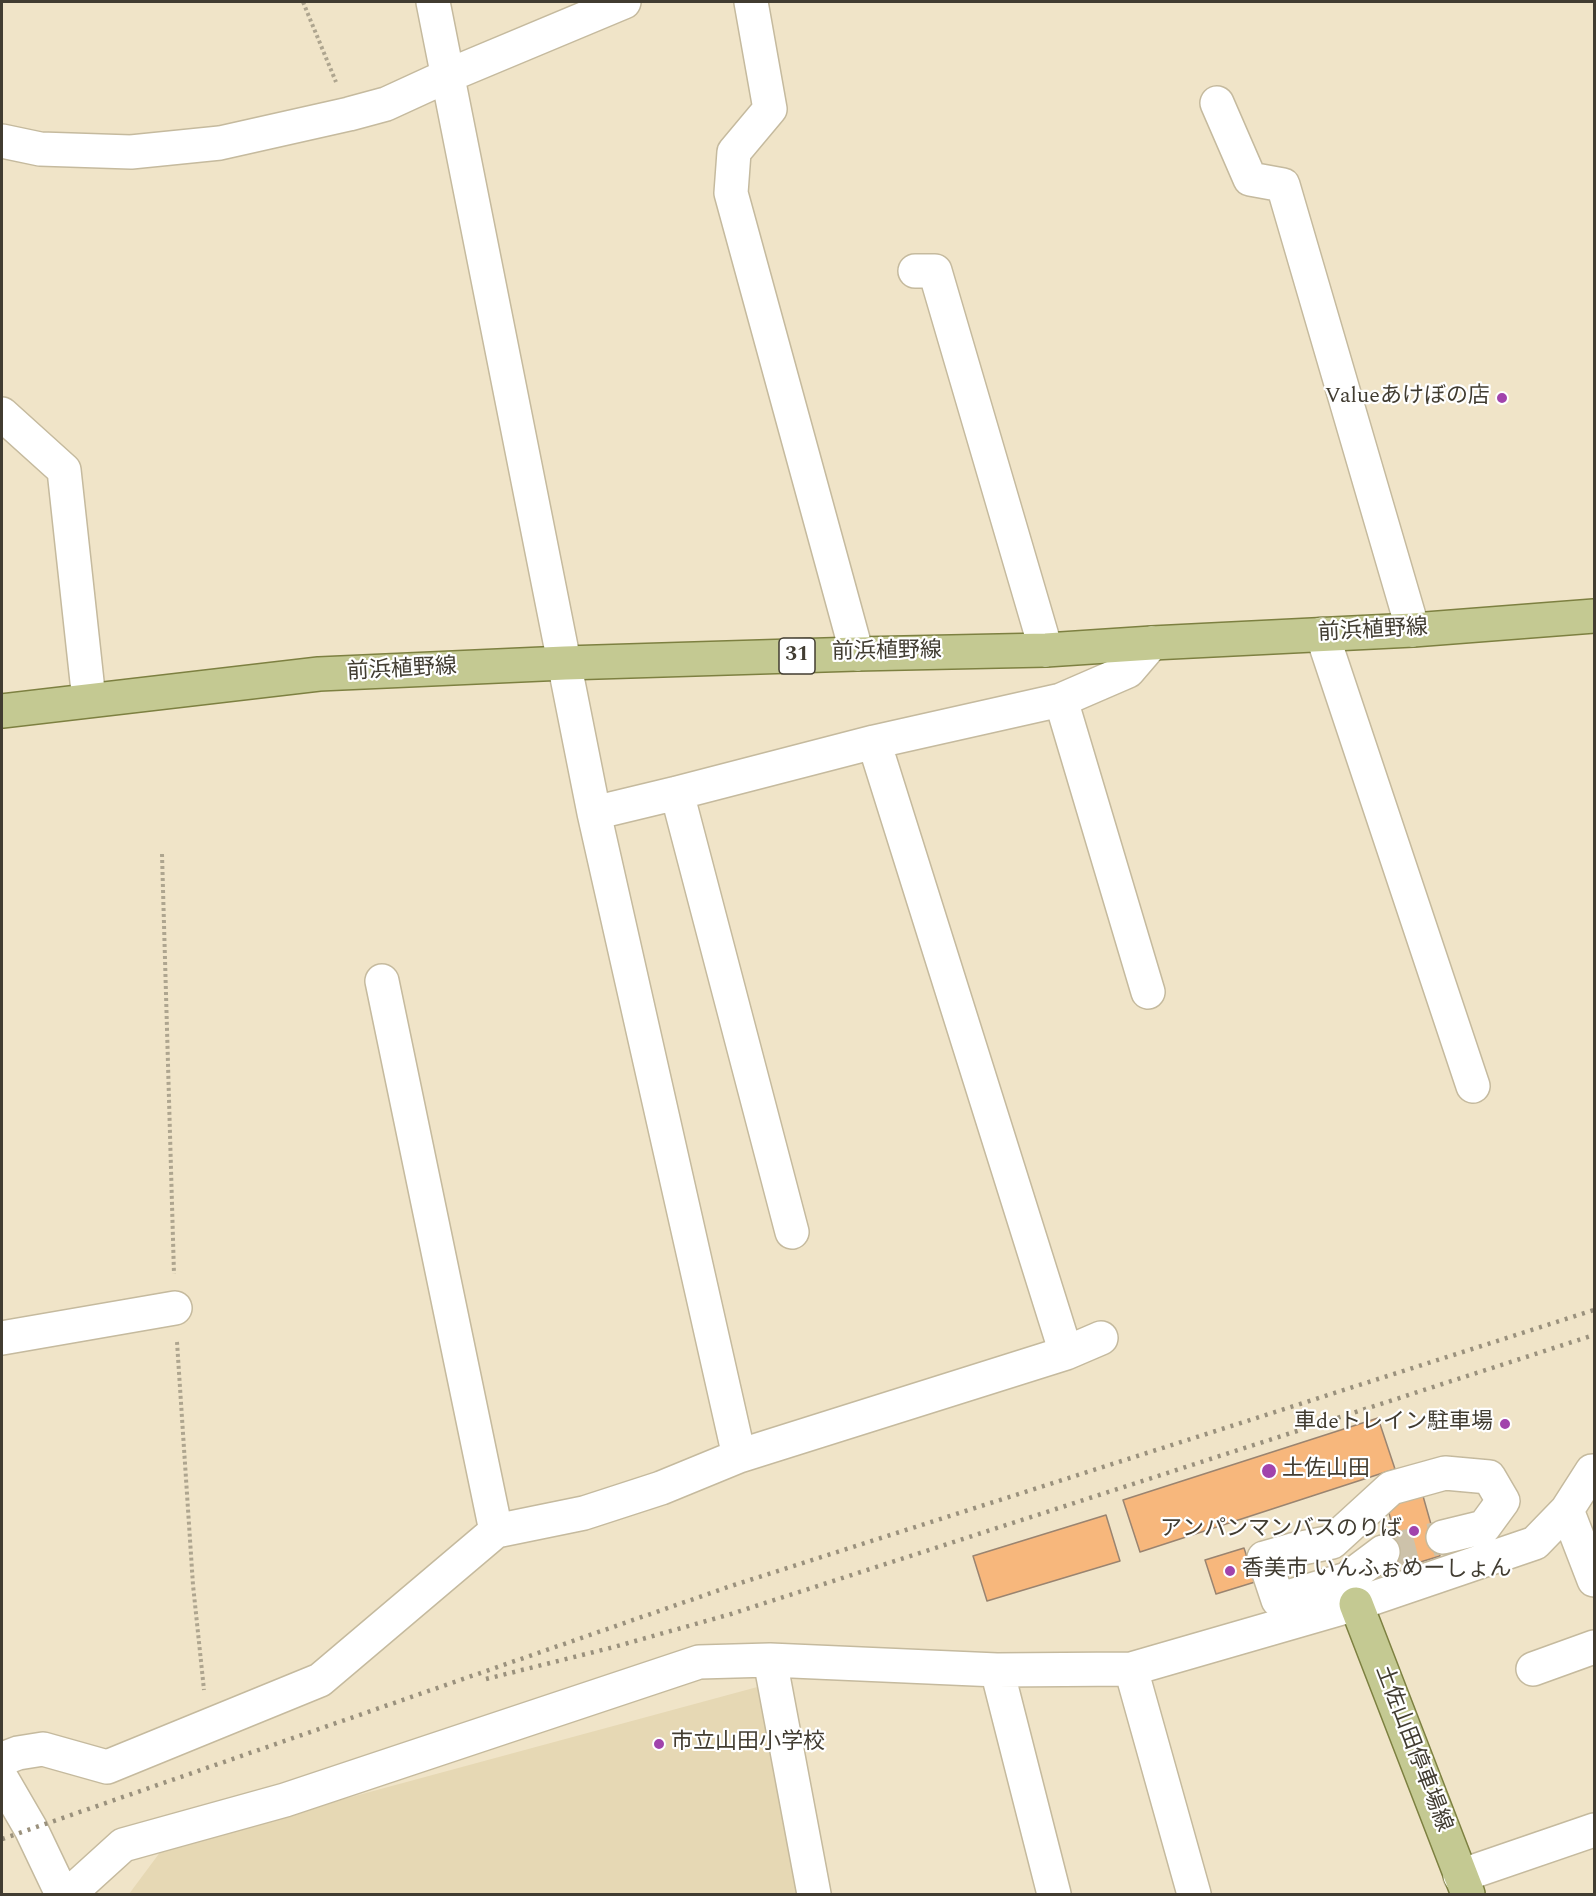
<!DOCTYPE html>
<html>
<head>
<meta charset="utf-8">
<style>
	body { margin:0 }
	#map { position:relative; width:1596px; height:1896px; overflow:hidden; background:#f0e4c8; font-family:Spectral,serif }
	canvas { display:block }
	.frame { position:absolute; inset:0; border:3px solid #413c31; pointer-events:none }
</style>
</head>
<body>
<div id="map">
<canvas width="1596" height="1896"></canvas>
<div class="frame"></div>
</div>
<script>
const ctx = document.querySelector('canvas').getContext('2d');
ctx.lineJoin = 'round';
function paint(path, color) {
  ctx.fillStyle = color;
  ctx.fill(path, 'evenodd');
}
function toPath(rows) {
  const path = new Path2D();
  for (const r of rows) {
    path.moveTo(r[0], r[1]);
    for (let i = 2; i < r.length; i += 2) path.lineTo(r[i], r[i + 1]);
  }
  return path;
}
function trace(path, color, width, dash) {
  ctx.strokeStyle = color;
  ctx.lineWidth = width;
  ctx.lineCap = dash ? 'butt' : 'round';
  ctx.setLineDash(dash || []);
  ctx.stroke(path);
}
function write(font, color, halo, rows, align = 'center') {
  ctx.font = font + ' Spectral,"Noto Sans JP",serif';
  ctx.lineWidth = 4.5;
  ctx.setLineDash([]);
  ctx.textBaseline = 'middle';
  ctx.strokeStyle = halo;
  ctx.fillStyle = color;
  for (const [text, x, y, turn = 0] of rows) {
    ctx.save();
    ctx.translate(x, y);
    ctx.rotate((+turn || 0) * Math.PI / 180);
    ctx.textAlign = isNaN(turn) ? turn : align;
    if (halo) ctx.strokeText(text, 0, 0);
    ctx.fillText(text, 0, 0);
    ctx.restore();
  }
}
paint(toPath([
	[761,1686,805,1894,129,1894,161,1851,329,1803]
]), '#e6d8b4');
const building = toPath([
	[1378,1418,1395,1469,1140,1552,1123,1500,1378,1418],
	[1423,1496,1440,1556,1404,1567,1387,1506,1423,1496],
	[1106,1515,1120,1561,987,1601,973,1556,1106,1515],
	[1244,1548,1255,1582,1216,1594,1205,1560,1244,1548]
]);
paint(building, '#f7b77c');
trace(building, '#9a8470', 1.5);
trace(toPath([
	[1383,1552,1443,1537]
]), '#cdc2aa', 33, [33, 16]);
const minor = toPath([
	[433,2,594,813,739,1456],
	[751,2,770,109,734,152,731,193,857,654],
	[1217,103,1250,179,1283,185,1413,630],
	[2,141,40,149,131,152,220,143,349,114,386,104,447,76,624,2],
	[915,271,935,271,1046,650],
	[2,414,64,470,89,700],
	[1322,634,1473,1086],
	[1061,700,1148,992],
	[874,742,1066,1353],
	[677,793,792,1232],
	[594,813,677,793,874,742,1061,700,1128,671,1152,643],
	[382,981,496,1531],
	[2,1338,175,1308],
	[1567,1510,1594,1580],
	[1383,1552,1347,1579,1278,1600,1264,1558,1292,1550,1332,1542,1391,1488,1445,1473,1489,1477,1503,1501,1484,1527,1443,1537],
	[770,1660,814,1894],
	[1131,1669,1194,1894],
	[1533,1669,1594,1647],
	[997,1670,1054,1894],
	[2,1759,18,1753,43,1749,107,1767,320,1680,496,1531,584,1513,661,1488,739,1456,1066,1353,1101,1338],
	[2,1779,31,1829,62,1894],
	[1460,1876,1594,1830],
	[69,1894,123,1845,285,1800,699,1662,770,1660,997,1670,1131,1669,1356,1604,1535,1543,1567,1510,1592,1471,1594,1471]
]);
const major = toPath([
	[2,711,319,674,565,663,857,654,1046,650,1152,643,1413,630,1594,616],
	[1356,1604,1468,1894]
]);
trace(minor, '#c5ba9e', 36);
trace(major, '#7d8041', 36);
trace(toPath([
	[303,2,336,82],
	[162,854,174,1274],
	[177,1342,193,1585,204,1690]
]), '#aea58f', 4, [3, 3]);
trace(minor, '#fff', 33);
trace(major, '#c4c992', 33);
trace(toPath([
	[486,1679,614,1647,731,1614,1594,1335],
	[2,1839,734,1585,1594,1310]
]), '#9a917d', 4.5, [3, 6]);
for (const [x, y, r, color] of [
	[1502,398,6,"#a143ac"],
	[1505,1424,6,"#a143ac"],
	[1269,1471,8,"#a143ac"],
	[1414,1531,6,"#a143ac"],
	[1230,1571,6,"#a143ac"],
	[659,1744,6,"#a143ac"]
]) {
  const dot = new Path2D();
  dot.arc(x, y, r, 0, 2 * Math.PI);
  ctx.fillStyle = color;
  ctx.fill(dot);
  trace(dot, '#fff', 2);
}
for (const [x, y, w] of [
	[797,656,36]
]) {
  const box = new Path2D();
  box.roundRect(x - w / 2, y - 18, w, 36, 4.5);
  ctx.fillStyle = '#fff';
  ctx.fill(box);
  trace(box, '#413c31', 1.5);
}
write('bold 21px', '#413c31', null, [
	["31",797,656]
]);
write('22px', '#413c31', '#fff', [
	["Valueあけぼの店",1490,398],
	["車deトレイン駐車場",1493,1424],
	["土佐山田",1282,1471,"left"],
	["アンパンマンバスのりば",1402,1531],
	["香美市 いんふぉめーしょん",1242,1571,"left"],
	["市立山田小学校",671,1744,"left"]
], 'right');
write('22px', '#413c31', '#fff', [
	["前浜植野線",1373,632,-3],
	["前浜植野線",887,653,-1],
	["前浜植野線",402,671,-3],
	["土佐山田停車場線",1412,1749,69]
]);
</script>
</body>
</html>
